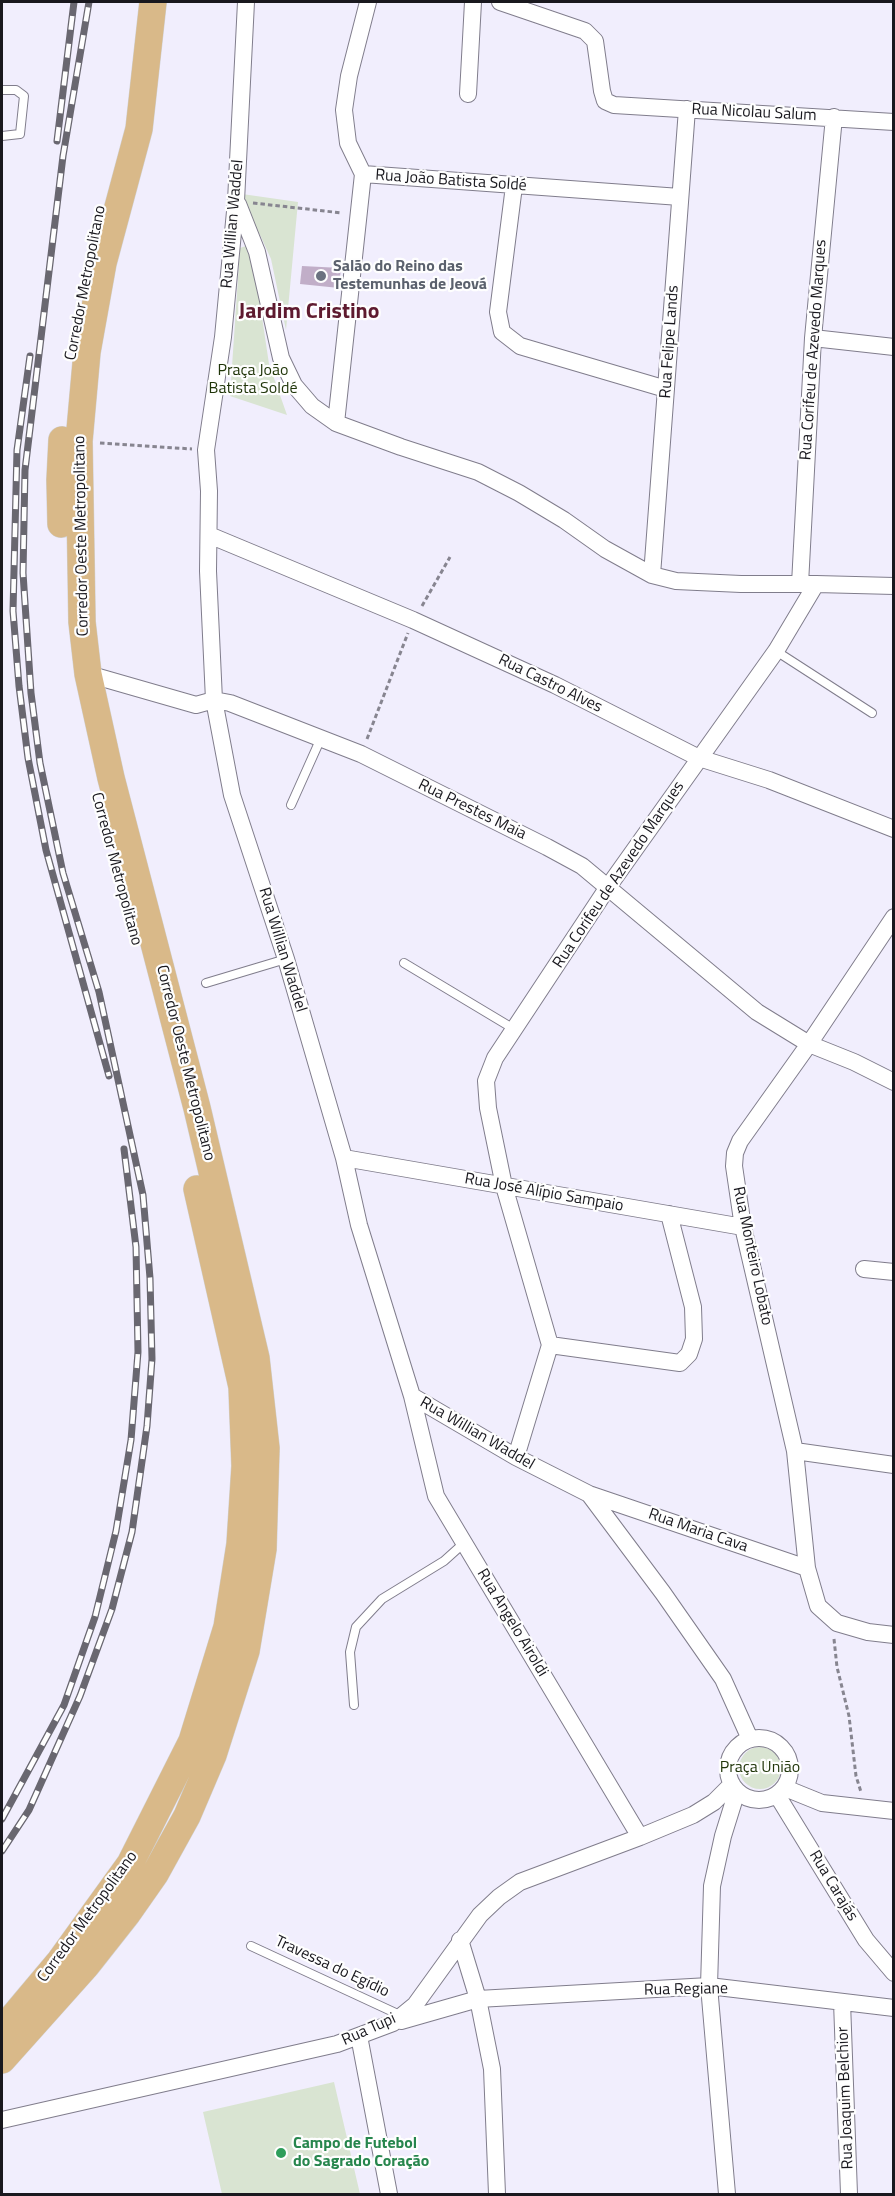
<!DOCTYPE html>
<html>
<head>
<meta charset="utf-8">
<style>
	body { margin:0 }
	#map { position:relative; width:895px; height:2196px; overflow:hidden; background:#f1eefd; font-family:"Titillium Web",sans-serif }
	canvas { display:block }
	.frame { position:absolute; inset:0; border:3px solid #19181e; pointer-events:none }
</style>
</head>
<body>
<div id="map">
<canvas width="895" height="2196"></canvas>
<div class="frame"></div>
</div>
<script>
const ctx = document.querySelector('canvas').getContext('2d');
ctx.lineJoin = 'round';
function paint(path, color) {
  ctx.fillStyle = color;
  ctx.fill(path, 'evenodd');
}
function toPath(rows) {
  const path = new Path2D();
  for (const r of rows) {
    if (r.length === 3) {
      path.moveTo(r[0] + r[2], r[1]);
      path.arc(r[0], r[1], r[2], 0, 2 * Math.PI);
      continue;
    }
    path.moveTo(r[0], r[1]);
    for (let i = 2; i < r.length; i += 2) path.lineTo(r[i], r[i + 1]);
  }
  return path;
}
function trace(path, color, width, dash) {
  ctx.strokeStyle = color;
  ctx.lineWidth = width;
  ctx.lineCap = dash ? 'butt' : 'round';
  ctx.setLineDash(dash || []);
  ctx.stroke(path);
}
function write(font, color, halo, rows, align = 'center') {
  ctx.font = font + ' "Titillium Web",sans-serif';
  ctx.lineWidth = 4.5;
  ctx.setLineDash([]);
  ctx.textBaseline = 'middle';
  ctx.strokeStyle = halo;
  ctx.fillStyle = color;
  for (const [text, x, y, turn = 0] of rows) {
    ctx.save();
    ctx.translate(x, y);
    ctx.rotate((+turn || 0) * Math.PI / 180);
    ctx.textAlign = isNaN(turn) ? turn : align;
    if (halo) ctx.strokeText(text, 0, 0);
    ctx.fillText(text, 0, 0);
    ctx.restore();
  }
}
paint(toPath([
	[242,194,298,202,286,330,271,259,261,237,245,208],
	[246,246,252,250,269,364,287,415,230,396,240,248],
	[760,1768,21],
	[334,2082,360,2194,222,2194,203,2112]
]), '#d9e4d2');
paint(toPath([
	[302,266,341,268,339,288,300,284]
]), '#c1aec8');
const service = toPath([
	[2,90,16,90,24,96,20,134,2,136],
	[776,651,872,713],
	[291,805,321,738],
	[404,963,514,1029],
	[206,983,286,959],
	[354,1705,350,1652,356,1627,382,1599,444,1561,464,1543],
	[251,1946,402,2016]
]);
const minor = toPath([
	[246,2,236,201,223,337,206,450,209,491,208,571,214,700,232,795,286,959,344,1158,359,1225,412,1396,516,1457,589,1494,807,1568],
	[500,2,585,31,595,41,602,91,605,101,614,105,894,122],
	[468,94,473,2],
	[363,174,348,143,344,110,349,76,368,2],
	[514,186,498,312,502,332,520,346,666,389],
	[238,204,257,252,281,358,294,385,312,406,336,423,401,447,478,472,519,493,564,520,605,549,652,575,676,581,741,584,816,584,894,586],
	[813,338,894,347],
	[336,423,363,174,680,197],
	[209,535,413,620,555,685,699,758,769,780,894,829],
	[652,575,687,109],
	[800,584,813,338,834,117],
	[88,674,196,705,214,700,230,703,361,754,547,847,582,866,757,1012,809,1044,854,1062,894,1082],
	[894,917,809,1044,740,1141,735,1153,734,1166,743,1227,795,1451,807,1568,818,1606,837,1623,868,1632,894,1635],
	[344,1158,743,1227],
	[864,1269,894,1272],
	[550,1345,680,1363,689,1354,694,1339,693,1307,669,1214],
	[412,1396,436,1496,640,1837],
	[795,1451,894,1465],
	[516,1457,550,1345,504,1186,488,1108,486,1081,495,1058,608,887,776,651,816,584],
	[589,1494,663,1593,723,1679,750,1739],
	[759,1769,31],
	[785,1788,822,1803,894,1811],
	[777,1795,866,1940,894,1973],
	[460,1940,478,1999,492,2069,497,2194],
	[842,2002,849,2194],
	[401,2021,478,1999,709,1986,894,2008],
	[359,2036,389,2194],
	[2,2120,337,2044,393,2023,415,2005,480,1915,499,1897,520,1882,640,1837,693,1815,714,1802,732,1784],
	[727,2194,709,1986,712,1886,723,1836,737,1791]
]);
const primary = toPath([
	[61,524,60,480,62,440],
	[2,2030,60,1961,130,1864,192,1741,227,1627,240,1544,245,1466,242,1387,197,1189],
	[2,2060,86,1966,127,1914,155,1874,187,1816,213,1755,246,1651,263,1549,266,1448,256,1358,197,1108,111,778,88,674,82,622,79,441,87,352,103,263,139,129,153,2]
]);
trace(service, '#807d8c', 10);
trace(minor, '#807d8c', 18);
trace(primary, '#d1d1d2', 28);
trace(toPath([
	[253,203,342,213],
	[100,443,192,449],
	[422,606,450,557],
	[367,739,408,633],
	[834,1639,837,1667,849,1716,856,1776,861,1792]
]), '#878590', 3, [4.5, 3]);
trace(service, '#fff', 8);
trace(minor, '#fff', 16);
trace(primary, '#d9b989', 27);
const rail = toPath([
	[57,141,74,2],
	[30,356,17,450,13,611,19,686,28,758,46,850,109,1076],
	[2,1819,64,1705,95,1617,116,1531,131,1440,138,1352,136,1247,124,1149],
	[2,1851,29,1810,80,1696,112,1609,132,1532,147,1426,152,1359,150,1278,143,1195,99,992,63,873,40,763,31,693,23,573,25,470,63,156,89,2]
]);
trace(rail, '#696770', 7);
trace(rail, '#fefefe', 4.5, [14]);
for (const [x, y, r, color] of [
	[321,276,6,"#6b7280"],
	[281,2153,6,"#2e9e5b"]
]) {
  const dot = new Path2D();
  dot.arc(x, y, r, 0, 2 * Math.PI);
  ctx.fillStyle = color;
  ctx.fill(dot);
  trace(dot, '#fefefe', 2);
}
write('16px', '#19181e', '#fefefe', [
	["Rua Nicolau Salum",754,113,3],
	["Rua João Batista Soldé",451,181,4],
	["Rua Willian Waddel",233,224,-85],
	["Corredor Metropolitano",86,283,-79],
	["Rua Felipe Lands",670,342,-86],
	["Rua Corifeu de Azevedo Marques",814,350,-86],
	["Corredor Oeste Metropolitano",82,536,-91],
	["Rua Castro Alves",550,684,26],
	["Rua Prestes Maia",472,810,26],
	["Corredor Metropolitano",116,869,75],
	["Rua Corifeu de Azevedo Marques",619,875,-56],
	["Rua Willian Waddel",282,950,73],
	["Corredor Oeste Metropolitano",185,1063,76],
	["Rua José Alípio Sampaio",544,1193,10],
	["Rua Monteiro Lobato",752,1256,78],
	["Rua Willian Waddel",477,1434,30],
	["Rua Maria Cava",698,1531,19],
	["Rua Angelo Airoldi",512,1623,59],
	["Rua Carajás",833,1886,59],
	["Corredor Metropolitano",88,1917,-54],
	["Travessa do Egídio",332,1967,25],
	["Rua Regiane",686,1990,-1],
	["Rua Tupi",369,2030,-24],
	["Rua Joaquim Belchior",846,2098,-92]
]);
write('bold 16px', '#5b616d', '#fefefe', [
	["Salão do Reino das",333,267],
	["Testemunhas de Jeová",333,285]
], 'left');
write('16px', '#1f3408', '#fefefe', [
	["Praça João",253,371],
	["Batista Soldé",253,389],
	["Praça União",760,1768]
]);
write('bold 16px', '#27864d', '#fefefe', [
	["Campo de Futebol",293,2144],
	["do Sagrado Coração",293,2162]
], 'left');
write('bold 22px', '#5e1a2f', '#fefefe', [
	["Jardim Cristino",309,313]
]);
</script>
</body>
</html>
